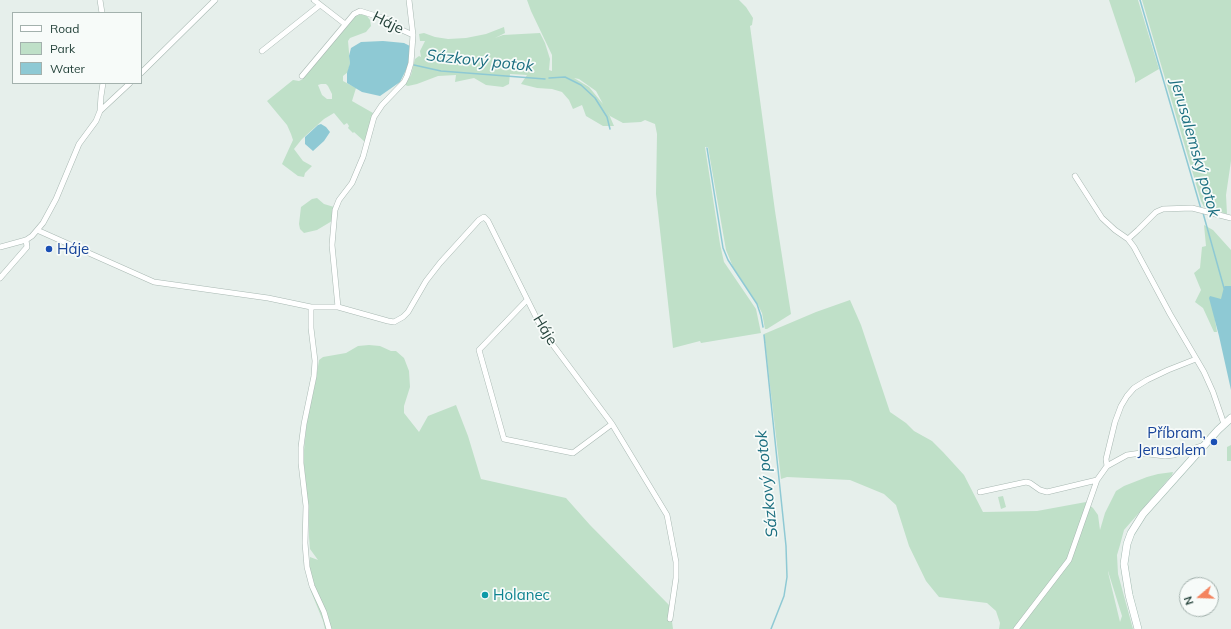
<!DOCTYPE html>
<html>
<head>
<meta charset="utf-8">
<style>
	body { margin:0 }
	#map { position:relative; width:1231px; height:629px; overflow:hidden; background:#e6efeb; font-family:Mulish,sans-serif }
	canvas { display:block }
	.legend { position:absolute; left:12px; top:12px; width:130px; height:72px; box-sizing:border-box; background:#f7fbf9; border:1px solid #a3b1ad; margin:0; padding:5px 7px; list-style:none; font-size:12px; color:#24423a }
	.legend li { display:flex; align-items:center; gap:8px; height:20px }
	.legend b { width:20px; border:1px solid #a3b1ad }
	.north { position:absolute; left:1179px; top:577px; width:40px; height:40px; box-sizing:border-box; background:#f7fbf9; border:1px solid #a3b1ad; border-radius:50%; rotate:251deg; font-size:11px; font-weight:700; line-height:16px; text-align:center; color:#24423a }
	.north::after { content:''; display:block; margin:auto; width:14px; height:18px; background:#f4845f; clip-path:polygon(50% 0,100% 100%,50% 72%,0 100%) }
</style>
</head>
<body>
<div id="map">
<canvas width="1231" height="629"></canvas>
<ul class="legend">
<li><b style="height:5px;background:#fff"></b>Road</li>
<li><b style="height:11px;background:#bfe0c8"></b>Park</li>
<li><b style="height:11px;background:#8ec9d4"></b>Water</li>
</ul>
<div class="north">N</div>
</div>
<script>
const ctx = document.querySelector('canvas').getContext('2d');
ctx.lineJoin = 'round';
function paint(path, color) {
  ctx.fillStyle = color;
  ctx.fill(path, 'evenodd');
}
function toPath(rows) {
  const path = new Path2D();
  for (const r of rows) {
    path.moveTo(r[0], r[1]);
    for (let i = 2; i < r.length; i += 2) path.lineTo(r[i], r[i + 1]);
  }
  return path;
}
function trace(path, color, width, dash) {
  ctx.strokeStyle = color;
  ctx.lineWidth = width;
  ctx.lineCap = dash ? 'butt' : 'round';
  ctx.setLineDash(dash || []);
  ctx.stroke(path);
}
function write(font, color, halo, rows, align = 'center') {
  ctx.font = font + ' Mulish,sans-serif';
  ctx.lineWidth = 3.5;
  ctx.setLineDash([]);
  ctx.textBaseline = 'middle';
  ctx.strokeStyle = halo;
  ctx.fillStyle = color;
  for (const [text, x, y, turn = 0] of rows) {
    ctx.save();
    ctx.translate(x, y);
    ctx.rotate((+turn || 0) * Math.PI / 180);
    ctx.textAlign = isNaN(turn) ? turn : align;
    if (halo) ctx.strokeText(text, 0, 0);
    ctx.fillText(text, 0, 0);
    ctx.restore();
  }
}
paint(toPath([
	[527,0,739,0,746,7,753,18,752,25,750,26,775,211,791,314,767,329,765,329,762,313,758,305,733,267,726,250,708,147,705,147,720,244,724,262,756,309,761,333,701,343,700,341,673,348,656,194,657,134,655,124,645,120,641,122,623,123,610,116,608,112,614,126,603,126,586,116,582,105,573,109,569,100,562,92,552,89,537,88,521,84,527,75,510,74,509,84,503,87,486,85,474,78,455,82,456,75,438,76,417,84,408,86,405,85,411,75,415,59,419,56,421,57,420,51,425,41,420,41,419,34,424,33,435,37,448,39,466,38,486,34,504,27,505,33,495,38,503,35,540,33,545,43,550,59,549,70,552,71,552,55,531,11],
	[574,78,579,79,596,91,603,104,589,87],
	[1109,0,1138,0,1159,69,1135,83,1135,78],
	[1142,0,1231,0,1231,161,1226,195,1227,214,1204,207,1201,201],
	[362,14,366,15,370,20,371,26,366,32,350,38,348,41,350,63,348,72,343,76,343,81,356,88,352,101,373,113,366,143,354,132,353,133,348,128,349,126,347,123,344,125,334,113,324,119,302,139,294,149,303,161,312,166,305,173,304,177,298,176,282,164,293,140,291,134,287,125,267,101,293,80,299,81,303,79,315,61,353,17],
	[321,84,326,84,328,86,332,94,332,99,327,99,322,95,318,85],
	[317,198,324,204,334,207,332,221,317,230,304,233,300,229,299,224,301,207,312,199],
	[1204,225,1213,230,1231,250,1231,289,1221,303,1212,301,1217,332,1214,332,1203,308,1195,302,1201,290,1194,273,1200,268,1202,247,1206,246],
	[850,300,861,325,890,412,906,423,914,431,932,441,943,452,964,475,983,512,1037,511,1086,502,1093,508,1098,515,1100,530,1105,513,1116,491,1124,486,1147,477,1158,474,1173,472,1172,475,1124,530,1120,545,1117,555,1118,574,1133,629,999,629,1000,623,996,611,987,603,939,597,926,581,909,546,896,505,884,494,850,480,787,477,781,479,764,334,816,312],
	[1108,571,1122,616,1120,622,1108,572],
	[369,345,380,346,391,351,396,351,404,358,409,371,410,387,404,406,404,413,419,432,428,416,456,405,468,436,481,479,566,498,590,525,670,606,673,629,325,629,323,621,310,589,310,557,318,560,310,549,309,537,309,513,304,465,304,450,307,421,316,379,319,360,323,357,346,353,358,346],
	[1231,445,1231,461,1227,461,1227,447],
	[1003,496,1006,507,1001,509,998,497]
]), '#bfe0c8');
paint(toPath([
	[383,41,404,43,410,46,409,64,400,82,380,96,362,92,347,83,347,73,350,63,349,56,351,48,361,42],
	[321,124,326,127,330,132,324,141,313,151,305,144,305,137,318,125],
	[1225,286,1231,286,1231,390,1219,336,1209,298,1210,296,1221,299,1224,287]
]), '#8ec9d4');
trace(toPath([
	[1140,0,1201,209],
	[414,65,441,71,545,79],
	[549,78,565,77,581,85,595,98,607,117,610,129],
	[707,148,723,248,728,260,757,304,761,316,763,327],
	[1203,213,1224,288],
	[764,335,786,546,787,577,784,596,771,629]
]), '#8ec9d4', 1.5);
const street = toPath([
	[100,0,102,13],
	[314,0,345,24],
	[262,51,320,5],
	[141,73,215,0],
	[302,76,354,14,360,11,389,20,402,30,413,35],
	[100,111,130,83],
	[1075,176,1102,218,1115,230,1128,239,1134,247,1170,314,1204,372,1213,392,1224,424],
	[37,230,154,282,268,298,311,307,338,307,388,321,394,322,403,317,408,312,426,281,440,263,479,220,484,217,488,221,544,333,612,424,667,515,676,562,676,578,670,619],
	[1128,239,1138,230,1156,212,1163,209,1192,208,1231,218],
	[0,247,26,240,32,236,43,223,56,199,79,144,96,121,100,111,101,96,103,83],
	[0,278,27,247,26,240],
	[527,300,479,350,504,439,573,453,612,424],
	[311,307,311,328,315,361,314,376,304,424,301,447,301,463,306,506,305,543,307,567,312,586,324,612,329,629],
	[338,307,332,245,335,210,339,200,352,183,363,157,374,117,382,105,404,82,407,76,411,63,413,35,409,0],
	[1107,466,1106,459,1115,422,1121,406,1127,396,1134,388,1147,380,1168,370,1196,359],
	[980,492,1026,482,1030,483,1040,490,1047,492,1097,480,1107,466,1127,455,1141,453,1165,456,1174,455,1204,445],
	[1016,629,1069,560,1097,480]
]);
const secondary = toPath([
	[1138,629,1129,595,1124,564,1127,544,1131,533,1143,514,1218,430,1231,418]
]);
trace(street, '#a8b8b2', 6);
trace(secondary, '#a4bbb3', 8);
trace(street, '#fff', 5);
trace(secondary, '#fff', 7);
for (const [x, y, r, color] of [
	[49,249,4,"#1a4fb4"],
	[1214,442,4,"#1a4fb4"],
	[485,595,4,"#0f9aa8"]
]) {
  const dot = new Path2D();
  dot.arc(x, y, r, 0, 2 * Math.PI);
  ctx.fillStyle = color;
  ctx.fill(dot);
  trace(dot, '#f7fbf9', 1.5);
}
write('15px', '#24423a', '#f7fbf9', [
	["Háje",388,23,26],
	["Háje",545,330,59]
]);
write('15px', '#164399', '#f7fbf9', [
	["Háje",57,249],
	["Příbram,",1206,433,"right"],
	["Jerusalem",1206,450,"right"]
], 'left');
write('15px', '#0d838f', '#f7fbf9', [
	["Holanec",493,595]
], 'left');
write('italic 16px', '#1c6f80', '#f7fbf9', [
	["Sázkový potok",480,61,6],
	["Jerusalemský potok",1195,148,74],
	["Sázkový potok",767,484,-96]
]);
</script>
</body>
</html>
